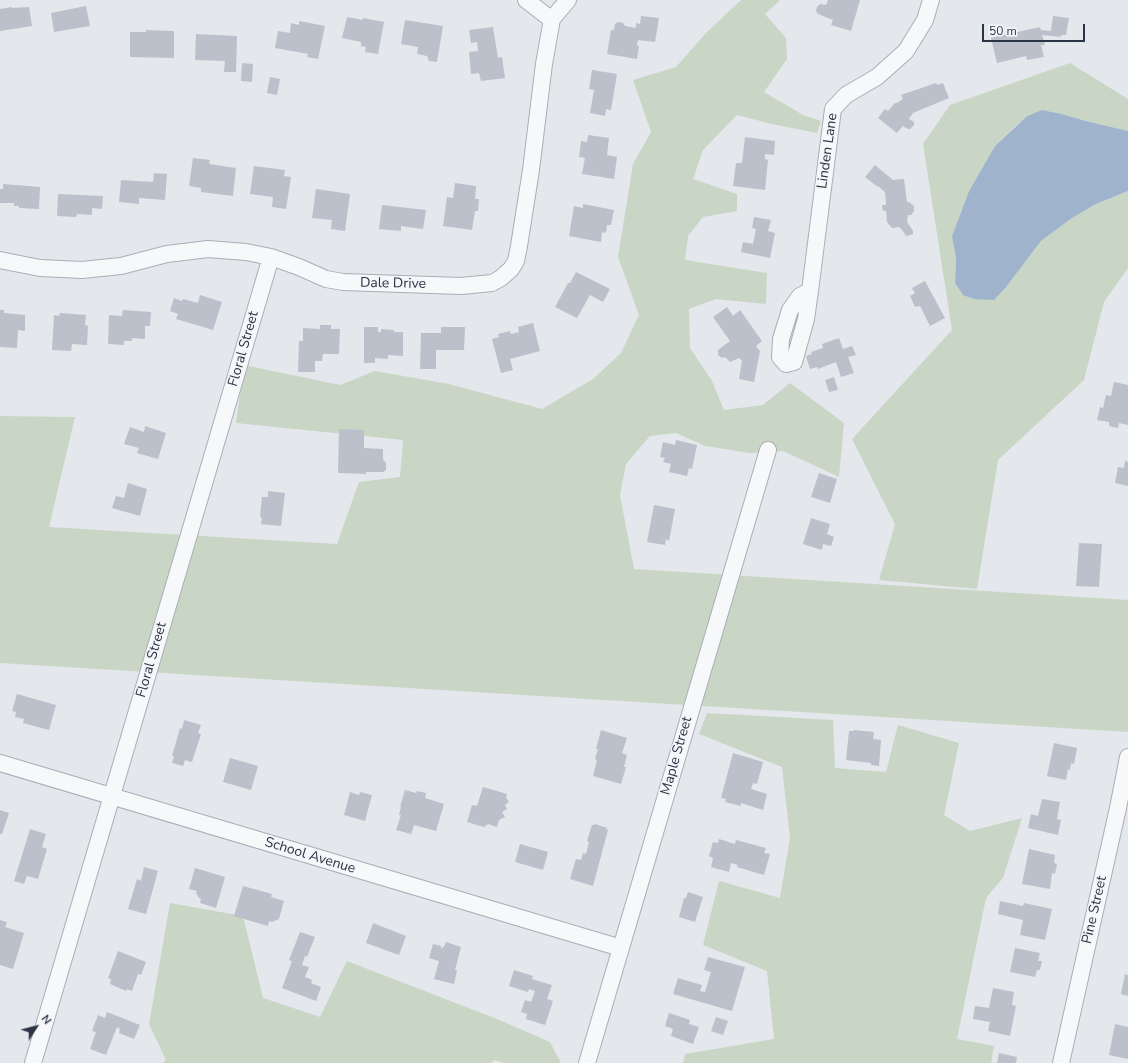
<!DOCTYPE html>
<html>
<head>
<meta charset="utf-8">
<style>
	body { margin:0 }
	#map { position:relative; width:1128px; height:1063px; overflow:hidden; background:#e4e7ec; font-family:"Nunito Sans",sans-serif }
	canvas { display:block }
	.north { position:absolute; left:16px; top:1007px; width:40px; height:40px; -webkit-text-stroke:3px #f4f6f9; paint-order:stroke; rotate:54deg; font-size:11px; font-weight:700; line-height:16px; text-align:center; color:#2b3445 }
	.north::after { content:''; display:block; margin:auto; width:14px; height:18px; background:#2b3445; clip-path:polygon(50% 0,100% 100%,50% 72%,0 100%) }
	.scale { position:absolute; left:982px; top:24px; width:103px; height:18px; box-sizing:border-box; border:2px solid #2b3445; border-top:0; padding-left:5px; font-size:12px; line-height:14px; white-space:nowrap; color:#2b3445; -webkit-text-stroke:3px #f4f6f9; paint-order:stroke }
</style>
</head>
<body>
<div id="map">
<canvas width="1128" height="1063"></canvas>
<div class="north">N</div>
<div class="scale">50 m</div>
</div>
<script>
const ctx = document.querySelector('canvas').getContext('2d');
ctx.lineJoin = 'round';
function paint(path, color) {
  ctx.fillStyle = color;
  ctx.fill(path, 'evenodd');
}
function toPath(rows) {
  const path = new Path2D();
  for (const r of rows) {
    path.moveTo(r[0], r[1]);
    for (let i = 2; i < r.length; i += 2) path.lineTo(r[i], r[i + 1]);
  }
  return path;
}
function trace(path, color, width, dash) {
  ctx.strokeStyle = color;
  ctx.lineWidth = width;
  ctx.lineCap = dash ? 'butt' : 'round';
  ctx.setLineDash(dash || []);
  ctx.stroke(path);
}
function write(font, color, halo, rows, align = 'center') {
  ctx.font = font + ' "Nunito Sans",sans-serif';
  ctx.lineWidth = 3;
  ctx.setLineDash([]);
  ctx.textBaseline = 'middle';
  ctx.strokeStyle = halo;
  ctx.fillStyle = color;
  for (const [text, x, y, turn = 0] of rows) {
    ctx.save();
    ctx.translate(x, y);
    ctx.rotate((+turn || 0) * Math.PI / 180);
    ctx.textAlign = isNaN(turn) ? turn : align;
    if (halo) ctx.strokeText(text, 0, 0);
    ctx.fillText(text, 0, 0);
    ctx.restore();
  }
}
paint(toPath([
	[741,0,780,0,765,14,786,38,787,59,764,92,803,115,821,121,817,133,772,124,737,115,703,150,693,179,737,194,737,211,703,217,688,236,685,260,767,273,766,304,716,299,689,309,690,348,712,381,724,410,763,405,790,383,844,423,839,477,783,451,750,453,705,446,676,433,650,436,626,464,620,495,634,569,1128,600,1128,732,0,663,0,416,75,417,49,527,337,544,359,482,400,477,403,440,236,423,244,365,340,385,375,371,449,384,542,409,593,379,621,353,639,315,618,257,633,164,651,132,633,80,676,67,706,33],
	[1070,63,1128,99,1128,131,1086,121,1062,114,1042,110,1027,116,1014,127,995,146,969,191,952,236,956,258,955,283,963,295,1007,286,1041,241,1072,218,1096,204,1128,191,1128,268,1104,302,1084,380,998,460,977,589,879,580,895,524,852,439,952,330,923,144,950,105],
	[707,713,833,720,835,768,886,772,898,725,959,743,944,815,970,831,1022,818,1003,878,986,898,957,1039,994,1046,991,1063,683,1063,685,1054,774,1039,767,971,703,945,719,881,780,898,790,838,782,767,699,734],
	[170,903,243,916,263,998,320,1017,347,961,497,1019,550,1042,561,1063,504,1063,494,1060,492,1063,162,1063,166,1060,149,1024]
]), '#c9d6c5');
paint(toPath([
	[1042,110,1062,114,1086,121,1128,131,1128,191,1096,204,1072,218,1041,241,1007,286,994,300,974,299,963,295,955,283,956,258,952,236,969,191,995,146,1027,116]
]), '#9fb4cc');
paint(toPath([
	[828,0,860,0,851,31,831,25,833,20,818,14,816,11,817,7,820,4,826,5],
	[86,6,90,26,54,32,51,13],
	[12,7,12,8,29,7,32,26,0,31,0,9],
	[641,16,659,18,655,42,638,40,637,46,639,46,637,59,607,54,611,30,614,30,615,24,618,22,623,23,625,26,636,28,636,23,640,24],
	[1053,16,1069,18,1066,35,1061,35,1061,37,1042,35,1045,45,1041,45,1044,57,1027,60,1026,56,997,63,991,38,1040,27,1041,30,1051,31],
	[347,17,363,20,363,18,384,22,378,54,365,52,366,47,361,46,361,42,342,38],
	[405,20,443,26,437,62,429,61,427,56,417,54,418,47,401,44],
	[299,21,325,26,318,59,307,57,308,54,275,48,278,31,290,33,291,23,299,25],
	[493,27,498,58,502,57,505,78,481,81,479,73,471,74,469,52,478,51,477,42,471,43,469,30],
	[146,30,174,31,174,58,130,57,130,32,146,32],
	[196,34,237,36,236,72,224,72,225,61,195,60],
	[242,63,253,64,252,82,241,81],
	[592,70,617,74,611,110,606,109,605,116,590,113,594,90,589,89],
	[270,77,280,79,277,95,267,93],
	[936,83,937,85,943,83,949,98,913,113,909,119,914,122,914,125,910,129,908,129,903,126,897,133,878,118,885,109,888,111,895,103,897,103,903,99,901,95],
	[588,135,609,138,607,155,617,157,614,179,582,174,585,158,579,157,581,141,587,142],
	[745,137,775,141,774,155,765,154,765,159,768,160,765,190,733,186,736,163,742,163],
	[193,158,210,160,209,164,236,168,233,196,201,192,201,188,189,186],
	[875,165,893,180,904,179,907,202,909,202,914,206,914,211,911,215,908,215,907,222,913,231,913,234,910,235,906,236,903,231,899,227,892,228,887,222,886,211,883,211,882,205,886,205,885,192,878,186,878,187,865,177],
	[254,166,285,170,284,176,291,177,286,209,272,207,273,197,250,194],
	[154,173,167,174,165,200,139,198,139,204,119,202,121,180,153,182],
	[455,183,476,186,475,199,479,199,478,211,475,211,472,230,443,226,447,197,453,198],
	[3,184,40,187,39,209,19,208,19,206,14,206,14,203,0,203,0,189,3,189],
	[316,189,350,194,345,231,331,229,332,220,312,218],
	[58,194,103,196,102,209,92,208,92,215,77,214,76,217,57,216],
	[583,204,614,210,611,225,607,225,606,233,602,232,601,242,569,236,574,206,583,208],
	[382,205,426,210,423,229,401,226,401,231,379,229],
	[754,217,771,220,768,231,775,233,770,258,741,252,743,242,753,244,756,229,752,228],
	[576,272,610,289,603,302,590,295,577,318,555,307,568,283,570,283],
	[925,281,945,318,930,326,920,306,915,307,910,296,915,293,912,288],
	[200,295,222,302,213,330,176,319,178,314,170,311,174,298,182,301,183,299,198,303],
	[727,307,733,316,740,310,762,341,756,346,760,351,754,382,739,379,742,361,739,358,730,362,725,357,722,358,718,355,718,350,730,341,713,317],
	[0,310,4,310,4,313,25,315,25,331,18,330,17,348,0,347],
	[123,310,151,312,150,326,145,326,145,339,132,338,132,341,124,341,124,345,108,344,109,315,122,316],
	[60,313,86,315,85,325,88,326,87,345,72,344,71,351,52,350,54,315,59,316],
	[533,323,540,351,510,359,513,370,501,373,492,339,499,337,498,334,510,331,511,334,519,332,518,327],
	[320,325,331,325,331,329,340,329,339,354,323,354,322,361,315,361,315,372,298,372,299,341,303,341,303,328,320,329],
	[364,327,378,327,378,332,381,332,381,329,394,330,394,332,403,332,403,356,388,355,388,359,375,358,375,363,364,363],
	[441,327,465,327,464,350,436,350,436,369,420,369,421,333,441,333],
	[839,338,843,349,852,346,856,355,848,357,854,373,841,377,836,362,818,369,817,367,810,369,806,356,812,354,811,352,823,348,822,344],
	[834,377,838,390,829,392,825,380],
	[1114,382,1128,385,1128,425,1119,423,1118,428,1109,426,1109,422,1097,420,1100,407,1103,408,1106,395,1111,396],
	[145,426,166,433,158,459,137,453,139,448,124,444,130,427,144,432],
	[339,429,364,430,364,448,383,449,383,459,386,463,386,470,383,472,366,472,366,474,338,473],
	[676,440,697,445,692,469,689,468,687,476,669,472,671,464,663,462,665,458,660,457,663,442,675,445],
	[1125,461,1128,462,1128,486,1115,483,1118,467,1124,468],
	[819,473,837,479,830,503,811,497],
	[128,483,147,489,140,516,112,508,116,496,124,498],
	[268,491,285,493,281,526,261,524,262,518,260,517,262,497,268,497],
	[654,505,675,509,669,541,666,539,665,545,647,542],
	[811,518,830,524,827,534,834,537,831,546,823,544,822,550,803,544],
	[1079,543,1102,544,1099,587,1076,586],
	[17,694,56,705,49,730,23,723,24,719,15,717,16,712,12,711],
	[184,720,201,725,198,733,201,734,192,762,185,760,183,766,172,763,174,756,172,756,180,728,182,729],
	[601,730,627,738,622,753,627,755,624,767,626,767,621,784,593,776,597,760,595,759,598,749,596,749],
	[854,730,874,732,873,739,881,740,879,766,871,765,871,763,846,760,849,731,854,731],
	[1054,743,1077,748,1074,764,1071,763,1070,770,1068,769,1066,780,1047,776],
	[733,753,763,762,757,784,753,783,751,789,767,794,763,810,741,803,741,806,725,802,726,799,721,798],
	[230,758,258,766,251,790,223,782],
	[483,787,507,794,506,797,509,802,505,805,507,809,502,812,505,817,499,820,497,827,488,824,484,827,467,822,472,805,477,806],
	[405,790,416,793,417,791,426,793,425,798,444,804,436,831,414,825,411,834,396,830,401,815,399,815,401,807,400,807],
	[350,792,359,795,360,792,372,795,365,821,344,815],
	[1042,799,1060,802,1057,819,1061,820,1058,835,1028,828,1031,814,1038,816],
	[0,810,9,813,2,834,0,834],
	[595,824,607,828,606,829,608,830,593,886,570,879,576,859,581,860,583,853,586,854,589,842,587,841,592,825,594,825],
	[30,829,46,834,42,847,47,849,38,879,27,876,24,884,14,881],
	[719,839,735,844,736,840,766,848,764,853,770,854,764,875,737,867,738,865,731,863,729,872,711,867,713,858,709,856,713,842,718,843],
	[520,844,548,852,543,870,515,862],
	[1029,849,1055,855,1054,863,1057,864,1055,874,1052,873,1050,889,1022,884],
	[144,867,158,871,146,914,128,909,137,879,141,881],
	[195,868,225,877,216,908,200,903,201,899,199,898,196,893,197,891,189,889],
	[243,886,272,894,271,897,284,901,279,919,272,922,269,921,268,926,234,916],
	[688,892,703,897,695,922,679,917,684,898,686,898],
	[1000,901,1023,906,1024,903,1052,909,1045,940,1020,935,1023,920,998,914],
	[0,920,7,922,5,927,24,933,13,969,0,965],
	[373,923,406,936,399,955,366,943],
	[300,932,315,937,307,957,305,956,302,965,309,967,305,977,312,980,311,983,321,987,316,1001,282,988,292,961,289,960],
	[446,942,461,947,455,970,457,970,454,984,434,979,439,961,429,958,433,944,441,946,441,948,443,948,443,946,444,947],
	[1015,948,1040,953,1038,961,1042,961,1040,970,1037,970,1035,977,1010,972],
	[118,951,146,962,141,975,138,974,132,991,127,989,126,991,110,984,111,979,108,978],
	[708,957,745,967,732,1011,673,994,678,978,702,985,700,991,705,992,711,972,704,970],
	[514,970,533,976,532,979,552,985,547,999,553,1001,545,1025,526,1019,527,1014,521,1012,525,1000,531,1002,535,991,529,989,528,992,509,986],
	[1125,974,1128,975,1128,996,1121,994],
	[993,988,1014,992,1012,1005,1016,1006,1010,1036,988,1031,990,1022,973,1019,975,1006,989,1008],
	[107,1012,140,1025,134,1039,119,1033,120,1029,117,1027,106,1055,90,1049,96,1032,92,1031,98,1015,105,1018],
	[669,1013,690,1020,689,1024,699,1027,693,1044,671,1036,673,1029,665,1026],
	[716,1017,728,1021,723,1035,711,1031],
	[1115,1024,1128,1027,1128,1059,1109,1055],
	[999,1053,1017,1057,1016,1063,997,1063]
]), '#bbc0ca');
const minor = toPath([
	[526,0,548,17,552,19],
	[0,260,40,268,82,270,121,266,167,254,208,249,246,252,271,257,299,267,326,279,343,282,461,286,492,283,501,278,511,269,516,261,519,246,531,170,544,64,552,19,568,0],
	[810,291,800,296,790,310,781,339,780,357,786,364,794,362,806,319,810,291,833,109,846,95,877,77,906,51,925,20,931,0],
	[0,763,621,948],
	[33,1063,271,257],
	[587,1063,768,450],
	[1061,1063,1118,808,1128,757]
]);
trace(minor, '#a9aeb7', 18);
trace(minor, '#f7f8fa', 16);
write('14px', '#2b3445', '#f4f6f9', [
	["Linden Lane",828,151,-82],
	["Dale Drive",393,284,1],
	["Floral Street",244,349,-74],
	["Floral Street",152,660,-74],
	["Maple Street",677,756,-74],
	["School Avenue",310,856,17],
	["Pine Street",1095,910,-77]
]);
</script>
</body>
</html>
